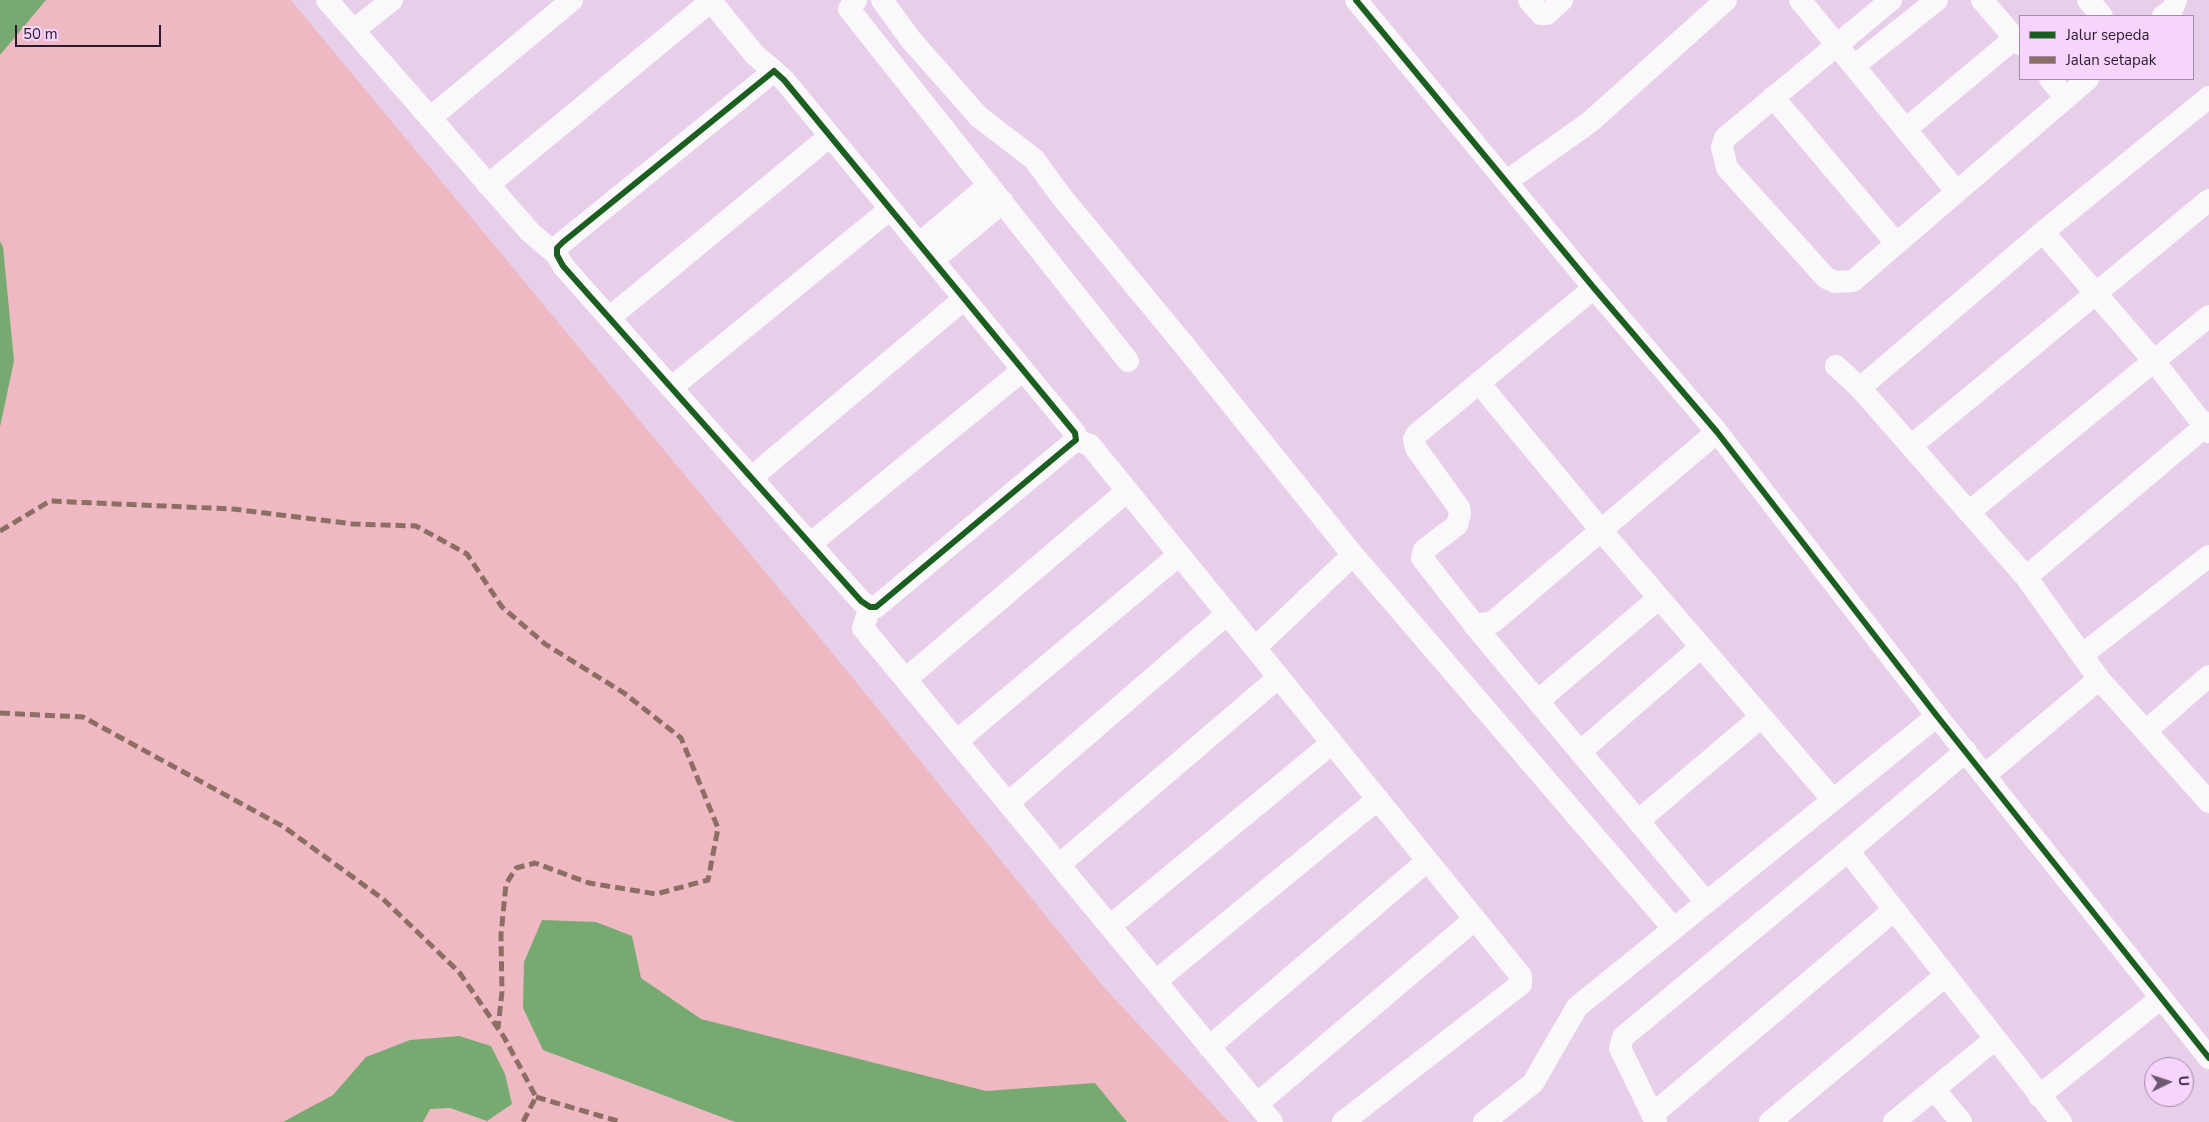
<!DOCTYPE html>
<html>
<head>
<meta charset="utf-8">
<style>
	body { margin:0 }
	#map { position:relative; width:2209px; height:1122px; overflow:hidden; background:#e7cfea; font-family:"Nunito Sans",sans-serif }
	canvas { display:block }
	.legend { position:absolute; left:2019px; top:15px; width:175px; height:65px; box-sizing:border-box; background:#f7d4fd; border:1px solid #a58aaa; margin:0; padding:6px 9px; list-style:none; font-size:15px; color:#2a1a2d }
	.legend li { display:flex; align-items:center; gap:10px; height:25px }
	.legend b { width:25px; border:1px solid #a58aaa }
	.north { position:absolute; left:2144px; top:1057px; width:50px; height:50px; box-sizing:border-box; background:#f7d4fd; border:1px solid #a58aaa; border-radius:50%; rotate:86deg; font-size:14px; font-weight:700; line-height:20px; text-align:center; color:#2a1a2d }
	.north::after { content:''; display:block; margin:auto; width:18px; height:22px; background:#6c596f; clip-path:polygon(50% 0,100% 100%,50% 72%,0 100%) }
	.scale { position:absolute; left:15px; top:25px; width:146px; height:22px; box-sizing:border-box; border:2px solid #2a1a2d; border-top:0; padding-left:6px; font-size:15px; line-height:18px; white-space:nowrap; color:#2a1a2d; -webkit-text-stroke:4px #f7d4fd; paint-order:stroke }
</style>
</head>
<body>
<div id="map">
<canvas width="2209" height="1122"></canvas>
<ul class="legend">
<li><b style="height:6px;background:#1b5e20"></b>Jalur sepeda</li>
<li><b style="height:6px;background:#8d6e63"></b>Jalan setapak</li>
</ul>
<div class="north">U</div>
<div class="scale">50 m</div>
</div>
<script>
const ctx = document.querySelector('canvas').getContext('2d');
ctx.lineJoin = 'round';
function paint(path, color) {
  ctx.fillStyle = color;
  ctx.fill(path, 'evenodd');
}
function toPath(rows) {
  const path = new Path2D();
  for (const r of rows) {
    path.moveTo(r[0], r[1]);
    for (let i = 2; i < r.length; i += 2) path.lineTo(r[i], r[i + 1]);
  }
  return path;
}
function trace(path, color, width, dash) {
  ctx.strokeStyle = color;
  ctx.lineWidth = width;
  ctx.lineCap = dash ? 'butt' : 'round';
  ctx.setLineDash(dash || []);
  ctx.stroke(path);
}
paint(toPath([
	[0,0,291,0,844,667,1102,985,1229,1122,0,1122]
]), '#efb9c4');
paint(toPath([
	[0,0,46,0,0,55],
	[0,241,3,247,14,361,0,427],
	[542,920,596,922,632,936,641,978,701,1019,986,1091,1095,1083,1127,1122,735,1122,543,1050,523,1008,524,962],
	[459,1036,491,1046,505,1074,512,1104,487,1121,450,1108,430,1109,423,1122,283,1122,333,1095,366,1057,410,1040]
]), '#77aa71');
trace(toPath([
	[327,0,530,232,557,255],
	[710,0,755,55,774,71],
	[856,0,849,9,1128,361],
	[882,0,911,40,979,117,1034,159,1061,196,1184,345,1353,555],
	[1356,0,1594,288,1717,432,1937,716,2209,1058],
	[1529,0,1541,14,1547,14,1562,0],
	[1800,0,1956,191],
	[1891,0,1725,138,1722,147,1727,168,1826,278,1835,282,1853,281,2088,79],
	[1982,0,2020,44],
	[2088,0,2102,16],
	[2163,16,2172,10,2176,0],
	[354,30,392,0],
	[1854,66,1937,0],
	[774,71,784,80,1075,433,1076,440,1071,444,876,607,870,607,861,601,563,266,557,255,557,248,563,242,774,71],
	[2050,79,2066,98],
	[1773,97,1896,243],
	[430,118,572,0],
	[1906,129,2015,38],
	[1507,181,1590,122,1726,0],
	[488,185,711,1],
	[2043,232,2154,361,2209,432],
	[919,244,989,185],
	[933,260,1003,202],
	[1594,288,1417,434,1414,439,1416,448,1459,508,1460,513,1457,525,1424,550,1422,558,1484,637,1706,902],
	[609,318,830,136],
	[1836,366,1860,388,2043,232,2209,97],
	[1479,383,1605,535,1833,800],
	[671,388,890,209],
	[1860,388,2026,577,2099,679,2209,802],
	[1076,440,1090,445,1255,648],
	[1911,446,2209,200],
	[751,478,964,299],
	[1969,512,2209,316],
	[810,544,1023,370],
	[2026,577,2209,423],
	[870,607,863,628,1272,1122],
	[1474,625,1493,622,1717,432],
	[2082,655,2209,556],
	[906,679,1127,491],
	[1538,701,1659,598],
	[2146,731,2209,676],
	[957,741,1179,555],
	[1580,752,1701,647],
	[1985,775,2099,679],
	[1008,803,1227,614],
	[1638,821,1761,717],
	[1848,851,1966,751],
	[1059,865,1279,677],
	[1110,926,1332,743],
	[1156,981,1378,799],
	[1209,1047,1427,861],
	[1934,1089,1961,1122],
	[2039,1096,2161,998],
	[1257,1104,1475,919],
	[1652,1115,1894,910],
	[1343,1122,1521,984,1521,976,1255,648,1353,555,1673,928],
	[1484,1122,1533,1083,1577,1007,1937,716],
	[1656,1122,1620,1048,1623,1037,1848,851,2061,1122],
	[1770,1122,1945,976],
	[1894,1122,1995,1039]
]), '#fbf8fc', 22);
trace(toPath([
	[0,531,50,501,233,509,353,524,416,526,467,554,502,607,545,644,624,693,681,738,718,828,708,880,656,894,589,883,535,863,516,868,506,884,501,935,502,992,498,1028],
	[0,713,83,717,284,827,383,899,459,972,504,1037,536,1097,523,1122],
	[536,1097,621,1122]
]), '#8d6e63', 5, [10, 5]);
trace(toPath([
	[1356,0,1594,288,1717,432,1937,716,2209,1058],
	[774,71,784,80,1075,433,1076,440,1071,444,876,607,870,607,861,601,563,266,557,255,557,248,563,242,774,71]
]), '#1b5e20', 6);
</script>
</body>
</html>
